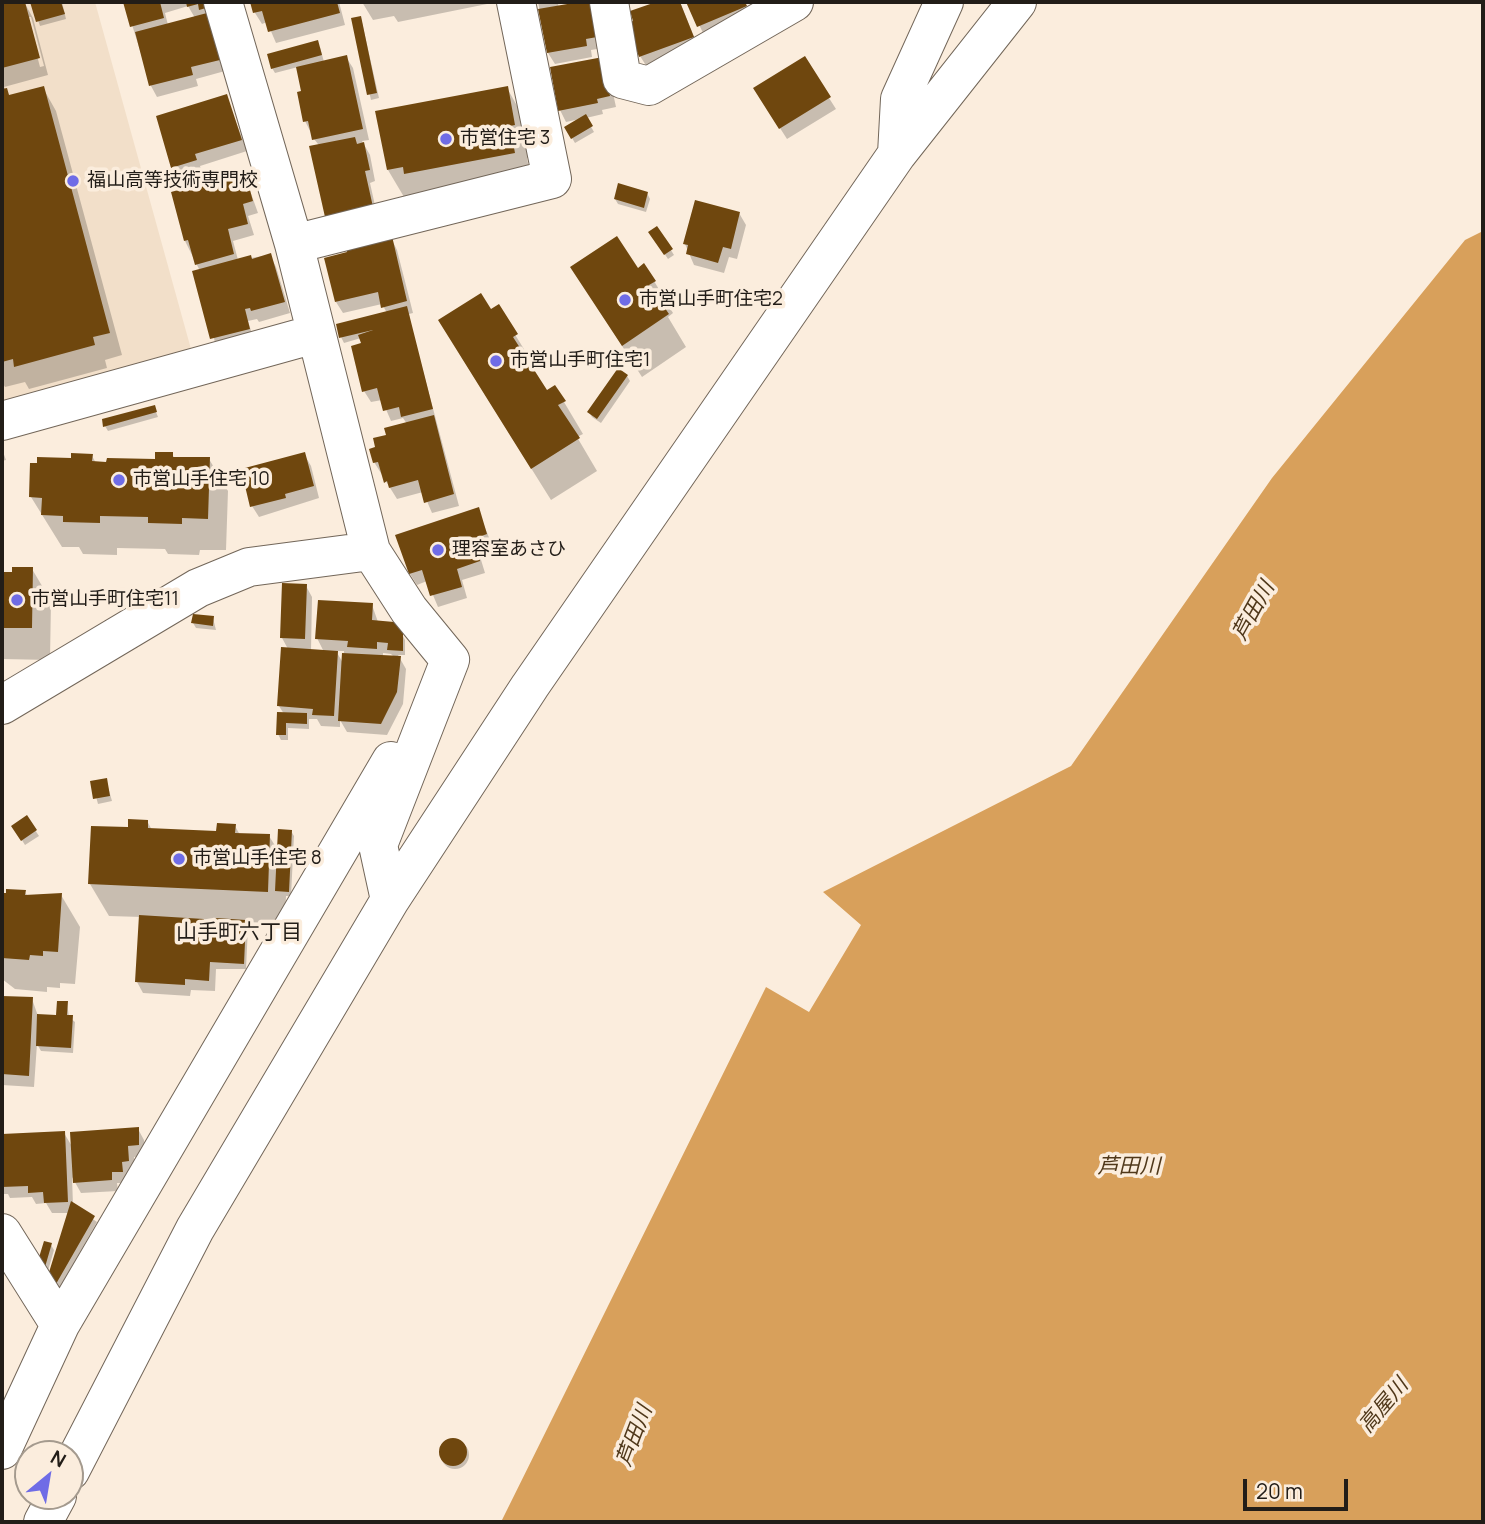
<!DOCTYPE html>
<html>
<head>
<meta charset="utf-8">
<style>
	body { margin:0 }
	#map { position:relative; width:1485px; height:1524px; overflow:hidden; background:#fbeddd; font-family:Manrope,sans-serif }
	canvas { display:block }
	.frame { position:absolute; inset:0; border:4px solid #221d18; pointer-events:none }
	.north { position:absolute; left:14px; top:1440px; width:70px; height:70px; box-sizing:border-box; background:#fbeddd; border:2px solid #a49a8e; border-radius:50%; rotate:30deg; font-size:19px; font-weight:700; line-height:28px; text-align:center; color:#221d18 }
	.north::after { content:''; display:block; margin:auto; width:24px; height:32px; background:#6f6ce6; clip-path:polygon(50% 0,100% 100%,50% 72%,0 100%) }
	.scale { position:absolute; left:1243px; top:1479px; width:105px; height:32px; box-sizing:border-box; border:4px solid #221d18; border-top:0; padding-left:9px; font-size:21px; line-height:24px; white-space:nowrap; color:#221d18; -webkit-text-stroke:5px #fbeddd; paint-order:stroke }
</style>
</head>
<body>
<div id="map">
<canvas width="1485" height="1524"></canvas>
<div class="frame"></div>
<div class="north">N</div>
<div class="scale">20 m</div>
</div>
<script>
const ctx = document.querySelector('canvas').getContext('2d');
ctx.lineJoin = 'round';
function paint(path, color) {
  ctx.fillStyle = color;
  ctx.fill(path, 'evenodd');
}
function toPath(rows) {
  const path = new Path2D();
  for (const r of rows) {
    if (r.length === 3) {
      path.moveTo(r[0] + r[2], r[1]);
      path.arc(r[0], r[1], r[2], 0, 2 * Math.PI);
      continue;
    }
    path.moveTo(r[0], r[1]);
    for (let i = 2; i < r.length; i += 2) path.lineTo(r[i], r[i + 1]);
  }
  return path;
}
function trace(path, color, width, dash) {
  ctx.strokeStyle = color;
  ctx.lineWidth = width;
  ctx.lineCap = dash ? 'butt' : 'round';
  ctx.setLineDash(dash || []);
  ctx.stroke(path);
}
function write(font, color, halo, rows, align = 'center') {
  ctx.font = font + ' Manrope,"Noto Sans JP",sans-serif';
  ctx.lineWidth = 7;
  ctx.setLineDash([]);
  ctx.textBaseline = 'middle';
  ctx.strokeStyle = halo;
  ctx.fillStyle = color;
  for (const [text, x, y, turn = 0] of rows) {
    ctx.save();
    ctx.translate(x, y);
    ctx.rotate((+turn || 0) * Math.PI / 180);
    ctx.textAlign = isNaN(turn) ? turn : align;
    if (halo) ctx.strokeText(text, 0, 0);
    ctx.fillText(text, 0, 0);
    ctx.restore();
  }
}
paint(toPath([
	[2,2,95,2,194,360,2,411]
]), '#f2dfc9');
paint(toPath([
	[1483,231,1483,1522,501,1522,766,987,809,1012,861,925,823,892,1071,766,1272,478,1465,240]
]), '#d8a05b');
paint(toPath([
	[24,2,33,18,48,75,4,87,10,97,43,88,56,111,122,355,105,360,107,368,29,389,25,382,5,387,2,382,2,6],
	[27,17,31,17,44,66,40,67],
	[32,2,62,2,66,19,40,26],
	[125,2,206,2,225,71,196,79,198,86,157,97,151,86],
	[188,6,195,18,168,25,165,13],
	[252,2,339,2,345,25,276,43,267,22,262,24,255,13],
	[362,2,497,2,398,22,394,16,373,20],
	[538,2,569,2,558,4,559,7,590,2,596,13,603,48,591,50,592,57,555,64,548,53],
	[661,2,680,2,699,49,647,67,640,56,632,12],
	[688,2,745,2,752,18,705,37],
	[361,18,379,98,371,100,353,20],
	[320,47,324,62,346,57,353,68,369,140,362,141,370,155,375,181,370,183,378,219,314,139,305,121,298,67,275,73,272,68],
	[608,70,616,107,602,110,603,114,586,118,594,132,575,143,566,128,580,119,566,122,560,110],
	[507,88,525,120,532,157,527,158,532,185,407,202,388,170],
	[226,96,247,151,200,166,202,172,179,179,158,117],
	[829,98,836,109,787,139,762,100],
	[244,174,258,213,248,216,254,235,233,241,238,260,270,255,276,267,290,313,259,322,257,319,248,321,252,334,215,343,200,271,185,241,173,194],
	[647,193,650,199,646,212,618,204,615,199],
	[739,213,746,225,737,259,729,257,724,273,694,265,685,244],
	[657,228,674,255,668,259,650,232],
	[391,238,397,250,413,313,409,314,411,326,459,506,432,513,423,492,397,499,374,462,377,448,407,424,403,418,391,421,382,400,371,402,364,391,361,338,344,343,341,337,387,313,382,304,343,313,336,302],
	[572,268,637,271,654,281,673,313,668,317,686,347,642,377],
	[498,307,535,367,531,370,546,393,564,402,583,434,577,437,597,471,551,500,459,353,490,312],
	[627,376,630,381,601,423,592,417,589,412],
	[154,407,158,417,108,431,105,426],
	[2,449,6,460,2,461],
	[172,454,175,459,209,459,228,491,226,550,200,550,199,555,168,554,165,549,117,548,117,555,83,554,79,547,62,547,31,497,73,460,92,456,96,463,156,461],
	[304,454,311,466,319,498,259,517,252,506],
	[478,510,492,545,478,550,485,573,462,580,467,598,438,607,427,581,417,585,410,574,398,536],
	[32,569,51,601,50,660,2,659,2,574],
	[306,586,312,597,311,651,324,652,317,638,372,605,378,622,402,634,405,640,405,655,398,655,406,669,403,704,387,735,347,732,340,720,340,727,321,726,317,719,309,719,309,729,288,728,288,740,281,740,278,734,284,714,279,706,288,649,282,638],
	[336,651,344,651,343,663],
	[383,653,391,654,395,658,383,657],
	[213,618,216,630,196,628,193,623],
	[106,780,112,801,98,804,92,782],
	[27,818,39,836,25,845,13,826],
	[147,821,152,830,218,833,235,826,240,835,269,836,279,852,291,831,294,836,291,896,286,896,285,924,245,922,248,927,246,969,216,969,215,991,191,990,190,996,143,993,137,982,141,917,109,916,90,884,129,829],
	[203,920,217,921,217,924,206,926],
	[25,892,28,897,61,895,80,927,75,984,60,983,60,988,47,987,47,992,15,989,2,979,2,894],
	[2,997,32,999,38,1016,58,1017,67,1003,69,1017,75,1022,73,1053,41,1051,37,1044,34,1087,2,1085],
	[138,1129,144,1140,145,1156,134,1157,135,1172,128,1183,117,1183,118,1191,81,1193,72,1177,73,1205,97,1222,59,1289,51,1287,69,1213,52,1213,46,1203,36,1204,32,1197,10,1198,8,1194,2,1194,2,1136,64,1133,73,1148],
	[51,1245,54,1250,48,1271,42,1269],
	[455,1455,14]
]), '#0003');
paint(toPath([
	[12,2,25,2,40,58,2,68,2,4],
	[30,2,61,2,65,14,36,22],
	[123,2,160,2,164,18,130,27],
	[186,2,204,2,206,8,199,10,198,4,187,7],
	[250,2,337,2,340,13,268,32,262,11,253,13],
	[579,2,591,2,597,37,586,39,587,46,547,53,538,9],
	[656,2,680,2,694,37,639,57,627,23,633,21,630,11],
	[686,2,745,2,747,6,697,27],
	[207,13,220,60,191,67,193,75,149,86,135,32],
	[361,16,377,93,367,95,351,18],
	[318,40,322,55,271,69,267,54],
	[347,55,363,129,312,140,308,121,303,122,297,92,301,91,296,67],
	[805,56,831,97,779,129,753,88],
	[603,57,610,96,597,99,598,103,558,111,550,67],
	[44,86,110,333,93,337,95,345,14,367,13,359,2,362,2,89,7,88,9,95],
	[508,86,515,125,510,126,515,153,404,174,403,167,387,170,375,111],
	[227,94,242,140,195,154,197,160,171,168,156,116],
	[586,114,593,126,571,139,564,127],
	[355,137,357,144,364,142,370,170,365,171,373,207,325,217,309,146],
	[245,172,253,201,243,204,248,224,228,229,234,254,195,265,188,240,184,241,171,192],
	[618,183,648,192,644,208,614,199],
	[695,200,740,212,731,249,723,247,718,263,686,254,688,245,683,244],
	[657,226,673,249,664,255,648,232],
	[392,236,407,301,381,308,378,292,335,302,324,258,347,252,346,247],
	[617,236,638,268,644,263,656,281,649,285,669,314,622,346,570,267],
	[271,253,285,302,251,311,250,308,245,309,250,329,210,339,192,271,251,255,252,259],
	[481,293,491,309,499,304,518,334,513,337,547,390,555,385,566,401,558,405,580,438,531,469,438,320],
	[407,306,433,409,401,417,399,407,383,411,377,388,362,392,351,346,361,343,358,335,373,330,339,338,336,324],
	[618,368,628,375,597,419,587,412],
	[155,405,157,412,103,427,102,419],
	[434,415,454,494,424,503,418,480,389,488,387,481,384,483,378,462,373,463,369,449,375,447,373,438,386,435,384,428],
	[155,452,173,452,173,457,210,457,208,519,182,518,182,524,148,523,148,517,100,516,100,523,63,522,63,516,41,515,42,498,29,497,30,463,37,463,37,457,71,458,71,453,93,454,92,461,106,462,107,458,155,459],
	[305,452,314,486,285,494,286,498,250,507,241,469],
	[479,507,487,534,473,539,480,561,457,569,462,587,430,596,422,570,409,574,395,535],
	[12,567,33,567,32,628,2,628,2,572,12,572],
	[282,583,307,584,305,639,280,638],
	[318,600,373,603,372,620,394,622,403,633,403,651,387,650,388,643,377,642,377,649,347,647,348,641,315,639],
	[193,614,214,616,213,626,191,623],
	[281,647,338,651,334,716,312,715,313,709,277,706],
	[342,653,401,656,397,692,381,724,338,721],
	[277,712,307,713,307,724,286,723,286,735,276,735],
	[107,778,110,796,93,799,90,781],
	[27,815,37,830,21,841,11,826],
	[128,819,148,820,148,828,216,831,217,823,236,824,235,833,270,834,268,892,88,884,91,826,128,827],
	[278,829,292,830,289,892,275,891],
	[6,889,26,890,25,895,62,893,58,952,43,951,43,956,30,955,29,960,2,958,2,893,6,893],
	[139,915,204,919,204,924,215,924,215,918,246,920,244,964,210,962,209,981,185,979,185,985,135,982],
	[2,996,33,997,29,1076,2,1074],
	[57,1001,68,1001,67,1015,73,1015,71,1048,36,1046,37,1014,56,1015],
	[139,1127,139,1145,128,1146,129,1161,122,1162,123,1172,112,1172,112,1180,73,1183,70,1132],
	[65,1131,68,1202,44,1203,43,1192,28,1193,28,1186,2,1187,2,1134],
	[71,1201,95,1216,56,1284,46,1282],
	[44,1241,52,1243,45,1267,37,1264],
	[453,1452,14]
]), '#6f470e');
const minor = toPath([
	[223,2,294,244,371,551,409,610,450,660,378,845,390,900],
	[609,2,622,79,649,86,794,2],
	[897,154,900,99,944,2],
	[294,244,552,179,516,2],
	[2,421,315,334],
	[2,705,198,588,249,567,371,551],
	[2,1233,60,1325],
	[2,1450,60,1325,391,761],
	[70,1471,195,1229,390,900,530,686,897,154,1017,2],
	[43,1522,57,1496]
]);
trace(minor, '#726659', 40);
trace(minor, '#fff', 38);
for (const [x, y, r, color] of [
	[446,139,7,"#6f6ce6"],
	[73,181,7,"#6f6ce6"],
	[625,300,7,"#6f6ce6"],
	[496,361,7,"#6f6ce6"],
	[119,480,7,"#6f6ce6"],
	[438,550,7,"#6f6ce6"],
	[17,600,7,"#6f6ce6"],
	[179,859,7,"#6f6ce6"]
]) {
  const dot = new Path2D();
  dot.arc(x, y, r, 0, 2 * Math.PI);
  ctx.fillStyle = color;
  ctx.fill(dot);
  trace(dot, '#fbeddd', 2.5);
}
write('19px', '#221d18', '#fbeddd', [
	["市営住宅 3",460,139],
	["福山高等技術専門校",87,181],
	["市営山手町住宅2",639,300],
	["市営山手町住宅1",510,361],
	["市営山手住宅 10",133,480],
	["理容室あさひ",452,550],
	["市営山手町住宅11",31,600],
	["市営山手住宅 8",193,859]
], 'left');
write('italic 21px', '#50381a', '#fbeddd', [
	["芦田川",1254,611,-61],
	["芦田川",1129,1167],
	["高屋川",1384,1406,-50],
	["芦田川",635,1436,-69]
]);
write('21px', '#221d18', '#fbeddd', [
	["山手町六丁目",239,933]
]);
</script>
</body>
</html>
